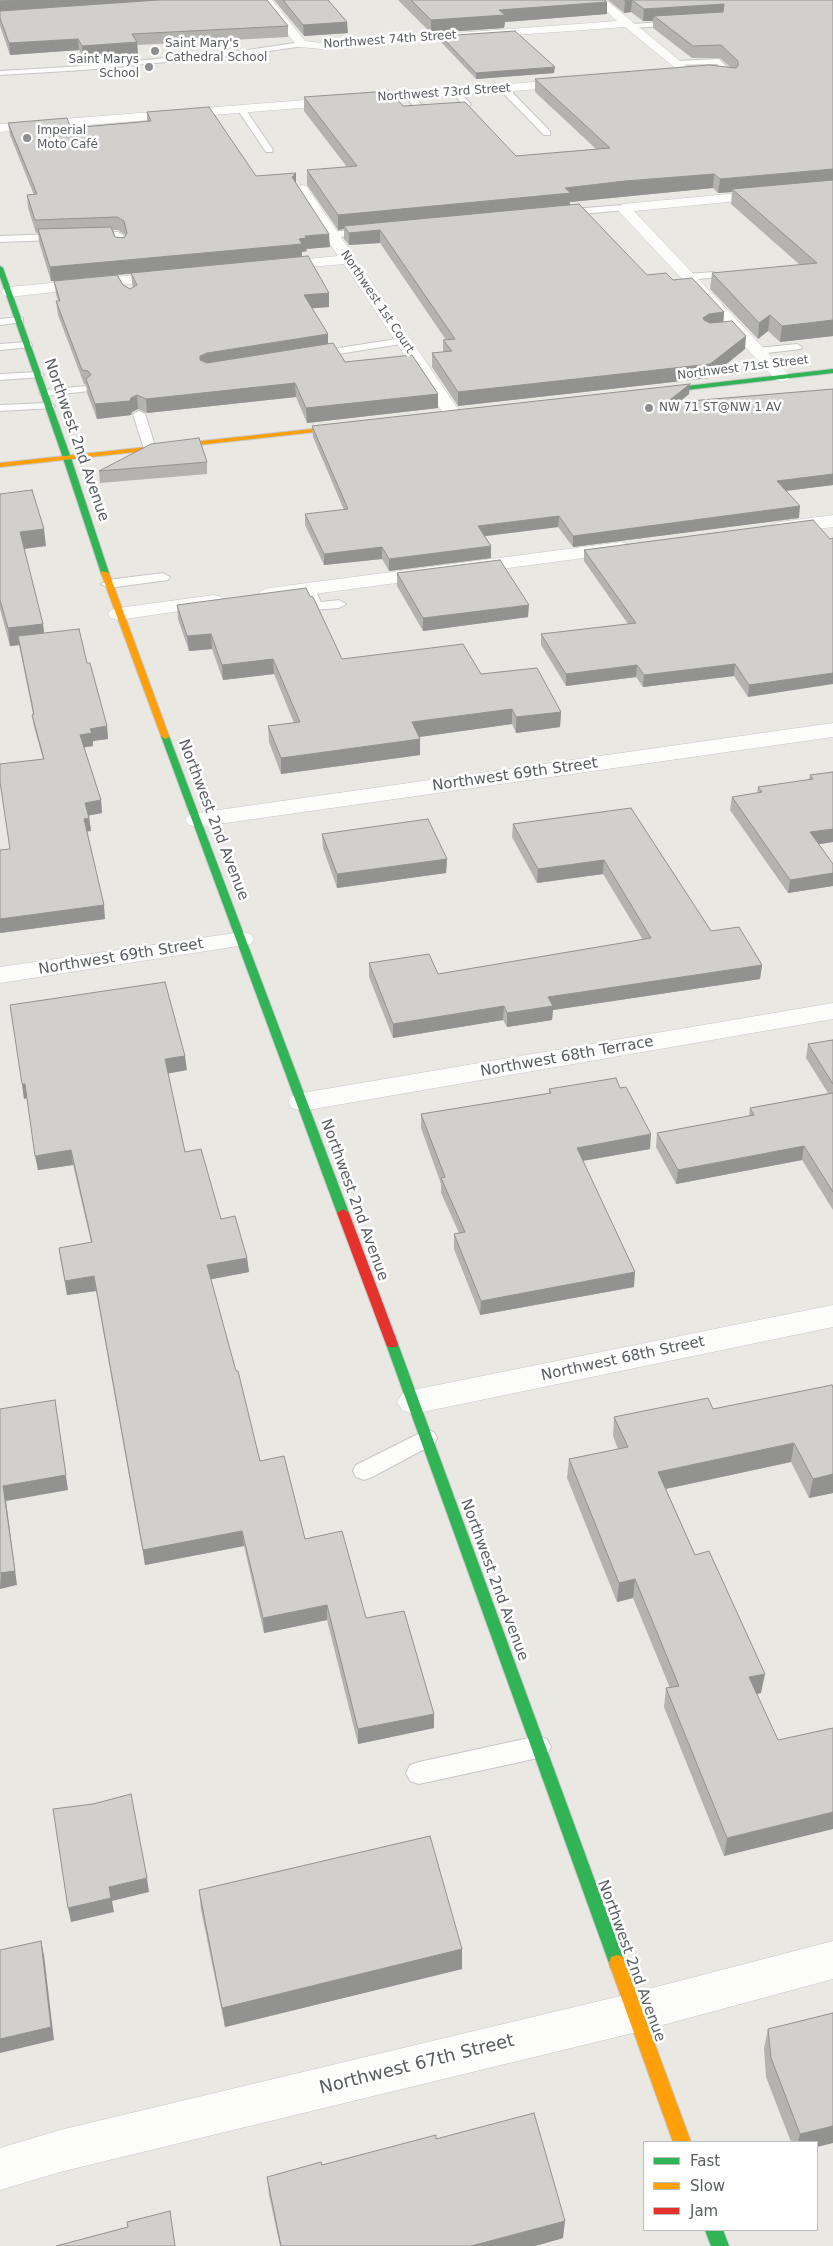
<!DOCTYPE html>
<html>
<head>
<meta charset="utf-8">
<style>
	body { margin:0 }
	#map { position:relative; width:833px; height:2246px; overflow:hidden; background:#eae8e3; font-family:"DejaVu Sans",sans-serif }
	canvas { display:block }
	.legend { position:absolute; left:643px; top:2141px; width:175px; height:90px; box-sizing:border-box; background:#fff; border:1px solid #bdbec0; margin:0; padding:6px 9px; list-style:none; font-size:15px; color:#595d62 }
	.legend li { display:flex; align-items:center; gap:10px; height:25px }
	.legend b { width:25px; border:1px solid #bdbec0 }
</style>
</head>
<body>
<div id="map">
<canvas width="833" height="2246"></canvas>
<ul class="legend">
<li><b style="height:6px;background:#30b455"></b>Fast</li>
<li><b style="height:6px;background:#ff9f0a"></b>Slow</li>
<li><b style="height:6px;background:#e5322d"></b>Jam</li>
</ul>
</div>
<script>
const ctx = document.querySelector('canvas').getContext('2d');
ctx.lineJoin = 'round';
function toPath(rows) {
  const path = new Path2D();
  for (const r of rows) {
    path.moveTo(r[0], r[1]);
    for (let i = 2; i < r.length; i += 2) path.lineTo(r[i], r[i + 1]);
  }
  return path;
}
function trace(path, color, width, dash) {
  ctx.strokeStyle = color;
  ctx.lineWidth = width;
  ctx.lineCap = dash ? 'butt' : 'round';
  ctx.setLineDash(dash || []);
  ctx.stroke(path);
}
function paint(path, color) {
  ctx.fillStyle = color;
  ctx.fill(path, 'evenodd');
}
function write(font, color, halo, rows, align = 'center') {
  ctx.font = font + ' "DejaVu Sans",sans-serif';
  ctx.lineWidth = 5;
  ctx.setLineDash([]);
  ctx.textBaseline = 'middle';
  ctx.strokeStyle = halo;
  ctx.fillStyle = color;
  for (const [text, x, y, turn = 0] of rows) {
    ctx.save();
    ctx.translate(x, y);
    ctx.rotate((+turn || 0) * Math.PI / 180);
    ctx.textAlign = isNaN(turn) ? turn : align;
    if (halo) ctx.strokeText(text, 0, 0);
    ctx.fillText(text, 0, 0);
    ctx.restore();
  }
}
const lane = toPath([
	[678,21,681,21,681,25,632,28,628,26,632,24,678,21],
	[301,42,305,44,304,46,248,54,84,70,0,75,0,71,84,66,248,50,301,42],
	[719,59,735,75,735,79,718,77,718,73,725,73,717,64,677,65,673,63,677,61,719,59],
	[501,87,507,87,550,131,550,135,544,135,501,91,501,87],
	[456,89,471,104,464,111,451,113,422,111,415,108,405,96,412,94,421,104,426,106,459,107,462,104,452,92,456,89],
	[238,107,244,107,273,150,272,152,266,152,237,109,238,107],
	[623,205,626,206,626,210,559,216,554,213,559,210,623,205],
	[370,228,373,229,373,233,332,238,327,235,332,232,370,228],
	[118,232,123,235,126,247,125,249,117,249,114,238,0,242,0,236,118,232],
	[714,272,719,275,718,277,688,280,683,277,688,274,714,272],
	[19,317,23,318,23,322,0,325,0,319,19,317],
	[403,338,408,341,407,343,313,358,308,355,313,352,403,338],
	[27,342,31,343,32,345,31,347,0,350,0,344,27,342],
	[797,344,802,347,801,349,758,354,753,351,758,348,797,344],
	[38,372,44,375,42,377,0,380,0,374,38,372],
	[85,386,89,387,91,389,89,391,45,396,39,393,45,390,85,386],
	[49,403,55,406,53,408,0,411,0,405,49,403],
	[139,411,145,414,156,449,154,452,146,452,144,449,133,414,139,411],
	[163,573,170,577,168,580,108,588,101,584,108,580,163,573],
	[308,585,313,586,321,602,339,600,346,604,339,608,312,610,301,589,308,585],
	[426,1430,434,1432,437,1438,434,1444,372,1477,364,1480,356,1477,353,1471,356,1465,426,1430],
	[538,1736,547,1739,551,1747,547,1755,538,1758,419,1784,410,1781,406,1773,410,1765,419,1762,538,1736]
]);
const street = toPath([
	[261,0,272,0,305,41,322,43,617,21,594,0,606,0,686,66,682,75,647,82,643,81,641,78,643,75,673,69,674,67,625,27,322,49,301,47,297,46,261,0],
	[572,79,576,80,578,83,576,86,0,132,0,124,572,79],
	[833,184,833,192,634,211,788,374,790,377,788,380,782,382,776,380,616,208,623,204,833,184],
	[301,185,306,186,356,259,462,415,459,419,447,419,344,264,276,270,271,269,269,266,271,263,276,262,338,256,294,189,301,185],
	[168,272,173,273,175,276,173,279,9,297,4,295,1,292,4,289,9,287,168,272],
	[833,515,833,527,780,534,773,532,771,528,773,524,780,522,833,515],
	[621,542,628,544,630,548,628,552,269,600,262,598,259,594,262,590,269,588,621,542],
	[214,595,221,597,224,601,221,605,118,620,111,618,108,614,111,610,118,608,214,595],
	[833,723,833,737,197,827,189,825,185,820,189,815,197,813,833,723],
	[242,932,251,934,254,939,251,944,0,983,0,967,242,932],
	[833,1003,833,1019,302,1111,292,1108,288,1102,292,1096,302,1093,833,1003],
	[833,1305,833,1327,413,1414,402,1410,397,1402,402,1394,413,1390,833,1305],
	[833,1941,833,1979,633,2033,60,2172,0,2190,0,2148,60,2130,633,1993,833,1941]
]);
const fast = toPath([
	[0,266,3,268,71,458,109,573,108,575,101,573,63,458,0,277,0,266],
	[833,369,833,373,652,394,649,392,652,390,833,369],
	[165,733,169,736,349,1213,347,1216,343,1217,337,1213,161,736,165,733],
	[392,1339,396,1341,398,1344,625,1963,623,1969,617,1971,611,1969,609,1963,386,1344,388,1341,392,1339],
	[705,2230,723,2230,729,2246,711,2246,705,2230]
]);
const slow = toPath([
	[349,425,351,426,351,428,0,467,0,463,349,425],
	[102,571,109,573,169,736,168,738,165,739,161,736,101,573,102,571],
	[617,1955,623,1957,625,1963,691,2142,673,2142,609,1963,611,1957,617,1955]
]);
const jam = toPath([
	[343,1209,349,1213,398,1344,396,1347,388,1347,386,1344,337,1213,343,1209]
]);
trace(lane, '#c6c6c6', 2);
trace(street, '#c6c6c6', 1);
trace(fast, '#c7c7c7', 2);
trace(slow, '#c7c7c7', 2);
trace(jam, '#c7c7c7', 2);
paint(lane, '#fcfcfb');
paint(street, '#fcfcfb');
paint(fast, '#30b455');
paint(slow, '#ff9f0a');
paint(jam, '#e5322d');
trace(toPath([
	[502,156,609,146],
	[282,178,320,175],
	[0,202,41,199]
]), '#e2e2e1', 2, [0.5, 2.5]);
paint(toPath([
	[0,0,288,26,288,37,137,45,138,54,83,57,79,50,10,55,0,26],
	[274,0,328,0,348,33,304,36],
	[398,0,605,0,607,14,505,22,504,28,431,33],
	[608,0,833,0,833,336,780,342,768,331,758,339,710,289,712,273,800,265,731,204,732,192,718,193,713,188,570,202,570,205,647,275,673,280,724,312,723,322,745,349,709,378,458,406,432,367,432,353,443,352,443,340,446,340,380,243,349,245,344,239,344,229,338,230,307,185,307,170,347,167,304,111,304,97,403,106,516,156,596,149,535,92,535,79,730,67,720,58,692,58,653,28,653,21,643,21,631,12,624,13],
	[441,36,554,73,476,79,441,42],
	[147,112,256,176,296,183,330,247,306,249,307,251,302,252,302,257,329,307,312,308,328,334,328,344,345,362,438,394,438,408,307,423,296,397,147,413,138,409,132,412,131,415,97,419,87,393,86,385,84,384,58,315,56,301,58,301,56,294,54,281,51,281,39,242,38,233,36,233,28,208,27,195,34,195,10,135,8,123,71,128,147,121],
	[113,230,118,230,125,235,125,236,124,238,115,237],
	[131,274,133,288,130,289,123,285,118,275],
	[833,389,833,485,786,491,799,518,573,547,558,527,485,536,491,546,491,558,389,571,382,559,324,565,305,525,305,514,344,510,313,437,312,426,689,394,680,402],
	[207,462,207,474,100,483,99,471],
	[0,494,46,546,24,549,43,624,44,633,87,663,107,726,108,739,93,741,93,746,84,747,101,800,102,813,89,815,91,831,87,831,105,919,0,933,0,850,10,849,43,759,34,727,32,715,33,714,19,645,10,646,0,609],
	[813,520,748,697,734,676,643,687,636,677,566,686,541,645,541,634,628,624,584,561,584,550],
	[397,573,528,617,423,631,397,586],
	[177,605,342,659,481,674,561,712,560,727,516,733,512,724,419,737,420,739,420,755,281,774,269,742,268,726,294,723,274,674,223,680,212,649,189,651,178,619],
	[833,772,833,842,819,844,833,864,833,886,788,893,730,810,732,797,757,793,758,787,809,780,810,775],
	[631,808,711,931,762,965,760,979,553,1010,552,1020,507,1027,503,1020,393,1038,369,977,369,963,438,974,643,940,603,874,537,883,512,837,513,824],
	[322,834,447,859,446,873,337,888,323,848],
	[833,1040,833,1210,802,1160,676,1184,656,1147,657,1133,749,1116,750,1108,828,1093,806,1058,808,1044],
	[187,1070,168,1073,185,1152,221,1219,247,1258,249,1272,211,1279,260,1461,305,1539,366,1618,434,1728,358,1744,327,1620,264,1633,244,1546,145,1565,96,1291,67,1295,61,1263,59,1248,91,1242,73,1165,38,1170,27,1098,24,1099,22,1084],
	[549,1089,650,1149,583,1161,634,1287,480,1315,454,1249,454,1234,459,1233,441,1193,441,1184,421,1128,421,1114,549,1093],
	[833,1388,833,1493,809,1498,791,1462,666,1489,695,1555,761,1693,757,1694,724,1856,664,1707,666,1688,670,1688,633,1598,617,1602,567,1478,569,1459,618,1449,613,1436,614,1417,713,1409],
	[199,1890,462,1949,462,1969,225,2027,201,1910],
	[768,2029,817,2142,791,2142,766,2077,764,2048],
	[436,2139,563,2238,535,2246,280,2246,269,2195,267,2177,322,2165]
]), '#b4b3b0');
paint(toPath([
	[18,0,170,0,0,12,0,1],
	[632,0,631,12,624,13,625,1],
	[607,2,607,14,505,22,504,28,431,33,431,20,499,10],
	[724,4,723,17,654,16,653,21,643,21,644,9],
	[347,22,348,33,304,36,303,25],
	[78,39,79,50,10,55,9,43],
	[137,42,138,54,83,57,82,46],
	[555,67,554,73,476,79,476,73],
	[833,169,833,183,732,189,732,192,718,193,720,179],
	[296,173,296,186,292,177],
	[714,174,713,188,570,202,570,208,344,226,344,229,338,230,338,215,565,188,625,181],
	[380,230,380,243,349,245,349,233],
	[329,234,330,247,306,249,307,251,302,252,302,257,51,281,50,267,299,239,305,236],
	[329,293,329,307,304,309,304,295],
	[724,312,723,326,708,327,703,318,709,314],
	[770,315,768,331,758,339,759,323],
	[833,320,833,336,780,342,782,326],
	[328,334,328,348,201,374,200,356,207,353],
	[746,336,745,349,709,378,458,406,458,392],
	[295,383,296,397,147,413,146,399],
	[690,384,689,394,665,413,666,403],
	[438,394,438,408,307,423,306,408],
	[137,395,138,409,132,412,131,415,97,419,95,404,131,398],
	[833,474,833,485,776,492,777,481],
	[800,506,799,518,573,547,573,536],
	[559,516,558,527,478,537,478,526],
	[44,529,46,546,22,549,20,532],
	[491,546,491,558,389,571,389,559],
	[382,547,382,559,324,565,324,554],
	[529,605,528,617,423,631,423,618],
	[43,624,45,642,18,636,19,645,10,646,8,628],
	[211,634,212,649,189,651,187,636],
	[273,659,274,674,223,680,222,665],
	[735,664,734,676,643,687,644,675],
	[637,665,636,677,566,686,566,674],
	[833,673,833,684,748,697,749,685],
	[512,709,512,724,412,738,412,722],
	[561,712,560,727,516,733,516,717],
	[107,726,108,739,93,741,93,746,81,748,80,735,90,729],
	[420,739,420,755,281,774,281,758],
	[101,800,102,813,87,816,85,803],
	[89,818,91,831,85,832,84,819],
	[833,829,833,842,808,846,810,832],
	[447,859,446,873,337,888,337,874],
	[604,860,603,874,537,883,538,869],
	[833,873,833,886,788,893,790,880],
	[104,905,105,919,0,933,0,919],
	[762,965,760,979,553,1010,552,1020,507,1027,507,1013,548,997],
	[504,1006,503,1020,393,1038,393,1024],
	[185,1056,187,1070,166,1074,165,1059],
	[22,1084,25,1084,27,1098,24,1099],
	[651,1134,650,1149,576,1162,577,1148],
	[804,1146,802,1160,676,1184,678,1170],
	[71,1150,73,1165,38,1170,35,1156],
	[247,1258,249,1272,208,1280,207,1265],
	[635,1272,634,1287,480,1315,481,1301],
	[94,1276,96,1291,67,1295,65,1281],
	[55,1400,68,1490,6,1501,17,1585,0,1589,3,1486],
	[794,1443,791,1462,656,1491,658,1472],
	[833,1474,833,1493,809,1498,813,1479],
	[242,1531,244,1546,145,1565,143,1550],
	[635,1579,633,1598,617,1602,619,1583],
	[327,1605,327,1620,264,1633,263,1618],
	[765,1674,761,1693,746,1696,749,1677],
	[434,1714,434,1728,358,1744,358,1729],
	[833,1812,833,1829,724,1856,727,1838],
	[147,1878,149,1892,112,1901,114,1912,71,1922,68,1908,109,1887],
	[41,1941,44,1955,54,2040,0,2053,0,2039],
	[462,1949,462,1969,225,2027,222,2008],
	[833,2126,833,2143,817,2147,817,2142,798,2142,800,2134],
	[565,2221,563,2238,535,2246,471,2246]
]), '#929290');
const building = toPath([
	[0,0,18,0,0,1,0,0],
	[158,0,267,0,288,26,132,34,137,42,82,46,78,39,9,43,0,18,0,11,158,0],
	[283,0,328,0,347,22,303,25,283,0],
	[411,0,605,0,607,2,499,10,505,15,431,20,411,0],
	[624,0,833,0,833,169,720,179,714,174,625,181,565,188,571,193,338,215,307,170,357,166,304,97,389,91,403,106,465,102,516,156,610,148,535,79,709,65,736,68,738,66,738,61,721,45,693,46,654,16,723,12,724,4,644,9,632,0,624,0],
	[515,31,555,67,476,73,441,36,515,31],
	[209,107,256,176,296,173,292,177,329,234,305,236,306,238,299,239,302,244,50,267,38,229,111,227,115,237,124,238,127,233,124,221,117,217,35,220,27,195,37,194,8,123,67,118,71,128,151,121,147,112,209,107],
	[833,180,833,320,782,326,770,315,759,323,712,273,817,263,732,189,833,180],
	[579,204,647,275,666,273,673,280,692,278,724,312,709,314,703,318,704,320,710,323,732,321,746,336,710,364,458,392,432,353,452,351,443,340,455,339,380,230,349,233,344,226,579,204],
	[308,256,329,293,304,295,328,334,207,353,200,356,200,360,207,363,333,343,345,362,412,355,438,394,306,408,295,383,146,399,137,395,131,398,130,401,95,404,86,379,91,375,88,371,82,370,56,301,60,301,54,281,117,275,123,285,130,289,137,285,131,273,308,256],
	[690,384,666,403,833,389,833,474,777,481,800,506,573,536,559,516,478,526,491,546,389,559,382,547,324,554,305,514,348,509,312,426,690,384],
	[199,438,207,462,99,471,151,444,199,438],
	[32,490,44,529,20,532,43,624,8,628,0,600,0,494,32,490],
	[813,520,830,539,833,538,833,673,749,685,735,664,644,675,637,665,566,674,541,634,636,623,584,550,813,520],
	[500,560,529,605,423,618,397,573,500,560],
	[306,588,310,596,313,597,342,659,463,644,481,674,537,668,561,712,516,717,512,709,412,722,420,739,281,758,268,726,300,722,273,659,222,665,211,634,187,636,177,605,306,588],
	[79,629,87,663,90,663,107,726,90,729,92,733,80,735,101,800,85,803,89,818,84,819,104,905,0,919,0,850,10,849,0,782,0,764,44,759,32,715,34,714,18,636,79,629],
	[833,772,833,829,810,832,833,864,833,873,790,880,732,797,762,792,758,787,813,779,810,775,833,772],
	[631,808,711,931,739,927,762,965,548,997,553,1006,507,1013,504,1006,393,1024,369,963,429,954,438,974,651,938,604,860,538,869,513,824,631,808],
	[428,819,447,859,337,874,322,834,428,819],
	[165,982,185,1056,165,1059,185,1152,201,1149,221,1219,235,1216,247,1258,207,1265,236,1371,238,1371,260,1461,284,1456,305,1539,342,1531,366,1618,404,1611,434,1714,358,1729,327,1605,263,1618,242,1531,143,1550,94,1276,65,1281,59,1248,92,1242,71,1150,35,1156,25,1084,22,1084,10,1005,165,982],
	[833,1040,833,1084,808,1044,833,1040],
	[616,1078,620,1088,626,1087,651,1134,577,1148,635,1272,481,1301,454,1234,465,1232,441,1178,445,1177,421,1114,551,1093,549,1089,616,1078],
	[833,1093,833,1192,804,1146,678,1170,657,1133,754,1115,750,1108,833,1093],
	[832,1385,833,1388,833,1474,813,1479,794,1443,658,1472,695,1555,709,1551,765,1674,749,1677,778,1740,833,1728,833,1812,727,1838,666,1688,679,1686,635,1579,619,1583,569,1459,628,1447,614,1417,708,1398,713,1409,832,1385],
	[55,1400,66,1475,3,1486,15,1571,0,1573,0,1409,55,1400],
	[131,1794,147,1878,109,1887,111,1898,68,1908,53,1809,93,1804,131,1794],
	[430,1836,462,1949,222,2008,199,1890,430,1836],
	[41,1941,51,2027,0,2039,0,1950,41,1941],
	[833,2013,833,2126,800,2134,771,2058,768,2029,833,2013],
	[534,2113,565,2221,471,2246,281,2246,267,2177,321,2162,322,2165,436,2135,436,2139,534,2113],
	[170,2211,175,2246,56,2246,128,2227,127,2222,170,2211]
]);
paint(building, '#d1d0cd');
trace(building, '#929290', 1);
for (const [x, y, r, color] of [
	[155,51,5,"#8c8e8f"],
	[149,67,5,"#8c8e8f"],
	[27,138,5,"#8c8e8f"],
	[649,408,5,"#8c8e8f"]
]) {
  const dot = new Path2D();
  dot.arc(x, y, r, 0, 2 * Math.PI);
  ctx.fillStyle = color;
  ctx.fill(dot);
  trace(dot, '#fff', 2);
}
write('12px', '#595d62', '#fff', [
	["Northwest 74th Street",390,40,-4],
	["Northwest 73rd Street",444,93,-4],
	["Northwest 1st Court",377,302,56],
	["Northwest 71st Street",743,368,-7]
]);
write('12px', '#595d62', '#fff', [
	["Saint Mary's",165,44],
	["Cathedral School",165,58],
	["Saint Marys",139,60,"right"],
	["School",139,74,"right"],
	["Imperial",37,131],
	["Moto Café",37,145],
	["NW 71 ST@NW 1 AV",659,408]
], 'left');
write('15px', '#595d62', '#fff', [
	["Northwest 2nd Avenue",76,440,71],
	["Northwest 69th Street",515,775,-8],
	["Northwest 2nd Avenue",213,820,69],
	["Northwest 69th Street",121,957,-9],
	["Northwest 68th Terrace",567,1057,-10],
	["Northwest 2nd Avenue",354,1200,70],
	["Northwest 68th Street",623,1359,-12],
	["Northwest 2nd Avenue",494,1580,70],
	["Northwest 2nd Avenue",631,1961,70]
]);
write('18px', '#595d62', '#fff', [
	["Northwest 67th Street",417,2065,-14]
]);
</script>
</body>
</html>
